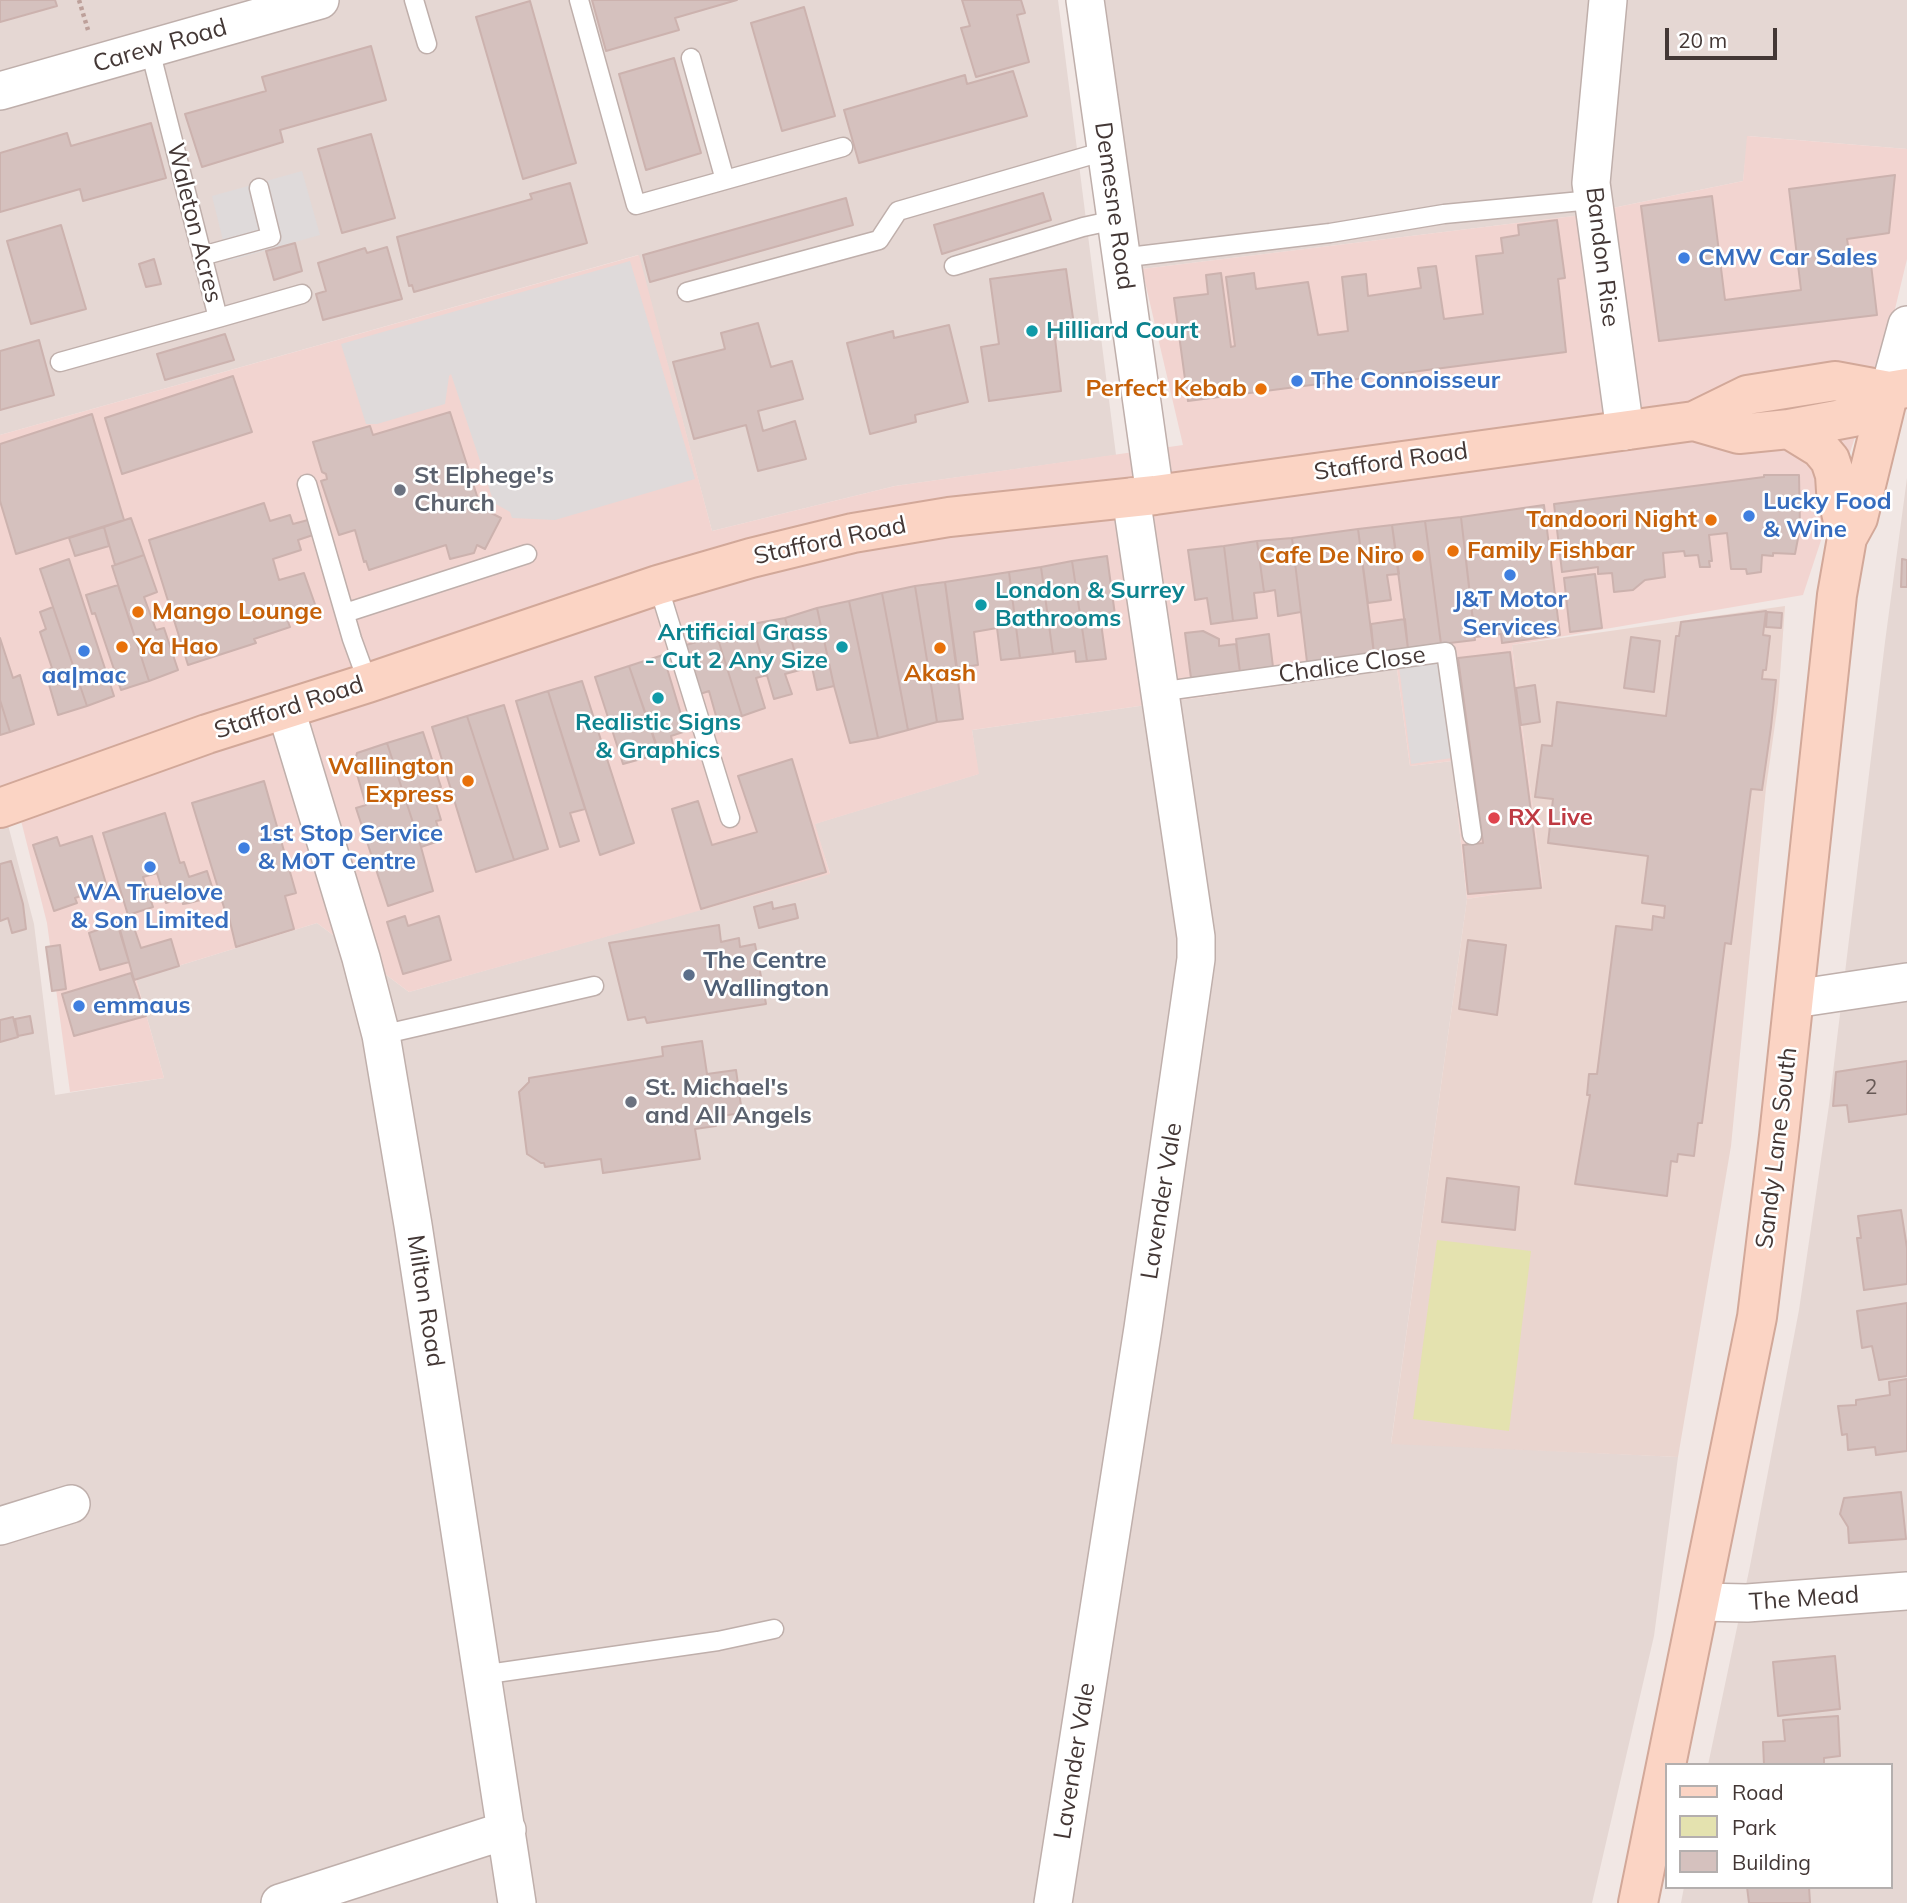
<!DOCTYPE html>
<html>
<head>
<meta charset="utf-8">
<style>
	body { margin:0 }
	#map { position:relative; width:1907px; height:1903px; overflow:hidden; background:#f1e7e4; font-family:Mulish,sans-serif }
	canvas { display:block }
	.legend { position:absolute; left:1665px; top:1763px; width:228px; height:126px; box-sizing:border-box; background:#fff; border:2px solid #b4afae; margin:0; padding:9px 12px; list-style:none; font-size:21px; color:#433735 }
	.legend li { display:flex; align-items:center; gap:14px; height:35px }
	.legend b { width:35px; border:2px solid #b4afae }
	.scale { position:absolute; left:1665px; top:28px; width:112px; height:32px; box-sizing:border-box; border:4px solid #433735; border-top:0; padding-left:9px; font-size:21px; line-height:24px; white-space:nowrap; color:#433735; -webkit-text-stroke:5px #fff; paint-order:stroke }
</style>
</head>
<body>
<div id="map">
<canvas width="1907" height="1903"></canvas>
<ul class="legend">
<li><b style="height:9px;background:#fbd4c4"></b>Road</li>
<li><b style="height:19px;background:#e4e2af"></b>Park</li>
<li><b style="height:19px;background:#d5c1be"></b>Building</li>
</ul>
<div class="scale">20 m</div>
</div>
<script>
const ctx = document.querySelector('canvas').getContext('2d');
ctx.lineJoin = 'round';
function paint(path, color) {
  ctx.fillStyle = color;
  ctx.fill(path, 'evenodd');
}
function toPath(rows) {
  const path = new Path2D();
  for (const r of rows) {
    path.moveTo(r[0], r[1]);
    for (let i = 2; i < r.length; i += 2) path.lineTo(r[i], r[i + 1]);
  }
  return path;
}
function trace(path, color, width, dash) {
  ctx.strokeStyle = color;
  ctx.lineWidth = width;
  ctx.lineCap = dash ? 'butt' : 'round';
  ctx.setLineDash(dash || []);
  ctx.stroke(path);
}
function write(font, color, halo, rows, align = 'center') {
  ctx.font = font + ' Mulish,sans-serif';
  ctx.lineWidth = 5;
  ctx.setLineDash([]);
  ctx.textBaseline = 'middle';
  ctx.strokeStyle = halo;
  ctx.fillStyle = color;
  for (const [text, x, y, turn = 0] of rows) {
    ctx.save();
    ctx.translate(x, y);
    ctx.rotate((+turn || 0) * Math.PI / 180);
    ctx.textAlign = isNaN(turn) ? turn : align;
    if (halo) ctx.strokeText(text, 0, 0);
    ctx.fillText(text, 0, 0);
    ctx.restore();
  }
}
paint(toPath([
	[0,0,1058,0,1116,455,895,486,712,531,638,255,0,435],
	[1105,0,1907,0,1907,149,1748,136,1743,181,1574,216,1142,269],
	[1907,478,1907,1903,1681,1903,1684,1887,1891,1887,1891,1765,1708,1765,1750,1566,1799,1310,1829,1105,1885,642],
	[1397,669,1410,766,1452,761,1467,899,1391,1443,1678,1457,1654,1636,1592,1903,0,1903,0,802,2,802,34,924,55,1095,164,1078,136,979,317,923,409,992,830,873,814,824,978,774,972,730]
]), '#e5d7d3');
paint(toPath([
	[1747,136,1907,149,1907,259,1889,334,1803,595,1512,645,1543,887,1467,899,1452,761,1410,766,1397,669,972,730,979,774,815,824,830,874,409,992,317,923,136,979,164,1078,70,1092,47,923,15,797,0,802,0,435,639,255,712,531,895,486,1183,445,1142,269,1574,216,1743,181]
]), '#f2d4d0');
paint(toPath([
	[1785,606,1778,703,1766,788,1731,1146,1678,1457,1391,1444,1467,899,1543,887,1512,645]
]), '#ead5cf');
paint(toPath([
	[1437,1240,1531,1251,1509,1431,1413,1419]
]), '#e4e2af');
paint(toPath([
	[302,171,320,235,228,261,212,196],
	[630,261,695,479,555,520,512,518,510,512,494,503,451,374,449,376,445,404,377,424,366,424,341,344],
	[1439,662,1452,758,1411,764,1399,666]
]), '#dfdada');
const building = toPath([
	[0,0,55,0,57,6,0,22,0,0],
	[592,0,737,0,675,18,679,30,606,51,592,0],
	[962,0,1021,0,1025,13,1017,15,1029,62,976,77,961,28,970,26,962,0],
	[530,1,576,163,523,179,476,17,530,1],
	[804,7,835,116,782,131,751,23,804,7],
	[371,46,386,100,280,130,283,142,202,167,185,114,266,91,262,77,371,46],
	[674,58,701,153,646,170,619,74,674,58],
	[1013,71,1027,116,859,163,844,110,965,75,967,84,1013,71],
	[151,123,166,178,83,201,80,189,0,212,0,153,67,133,71,146,151,123],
	[371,134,395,218,342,233,318,149,371,134],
	[1895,175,1889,233,1847,239,1850,259,1870,256,1877,315,1659,341,1641,206,1712,196,1725,300,1801,290,1789,189,1895,175],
	[570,183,587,243,414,292,412,285,409,286,397,237,532,199,530,194,570,183],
	[1043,193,1051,220,942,254,934,225,1043,193],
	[846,198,853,225,650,282,643,255,846,198],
	[1557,220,1565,278,1558,279,1566,352,1188,401,1174,298,1208,294,1206,275,1221,273,1231,347,1235,346,1226,277,1254,273,1256,289,1308,282,1318,335,1348,331,1342,277,1366,274,1368,296,1421,288,1418,268,1436,266,1444,319,1483,314,1476,256,1503,253,1501,238,1519,235,1518,225,1557,220],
	[61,225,86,309,31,324,7,241,61,225],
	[295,243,302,271,274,280,266,251,295,243],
	[387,247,402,299,323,320,316,294,326,291,318,263,365,248,367,253,387,247],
	[154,259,161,284,146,287,139,264,154,259],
	[1066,269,1074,325,1066,326,1067,336,1055,338,1061,391,989,401,981,347,999,344,990,279,1066,269],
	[758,323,771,367,792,361,803,399,758,411,763,431,795,421,806,459,758,471,746,425,694,439,673,362,725,349,721,333,758,323],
	[949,325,968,402,915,415,916,422,870,434,847,343,893,331,894,338,949,325],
	[225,334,234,360,165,380,157,354,225,334],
	[39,340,54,395,0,410,0,351,39,340],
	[233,376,252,432,122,474,105,418,233,376],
	[450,412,478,499,475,505,501,518,485,549,477,545,474,553,450,559,446,545,369,570,366,561,364,562,355,530,339,535,321,481,327,479,326,474,322,472,313,442,370,426,373,435,450,412],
	[92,414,124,520,16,554,0,501,0,444,92,414],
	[1764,475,1799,475,1800,528,1795,554,1773,553,1773,556,1762,555,1761,572,1747,574,1746,569,1731,569,1727,533,1709,535,1712,561,1709,561,1710,567,1700,567,1698,555,1685,556,1684,551,1663,553,1665,577,1645,580,1633,590,1614,592,1612,573,1598,574,1598,567,1562,572,1554,504,1764,477,1764,475],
	[264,503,270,521,290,515,293,524,308,520,313,535,298,540,301,550,273,559,279,580,304,573,317,610,287,619,290,627,254,639,256,643,188,665,149,540,264,503],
	[1544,505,1560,635,1502,643,1501,634,1475,637,1461,517,1544,505],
	[1461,517,1475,640,1441,644,1425,521,1461,517],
	[131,518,144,555,115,565,104,527,131,518],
	[1425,521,1441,644,1408,649,1392,525,1425,521],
	[1392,525,1399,574,1387,575,1391,600,1368,603,1358,529,1392,525],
	[104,527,109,546,75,556,69,538,104,527],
	[1358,529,1374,654,1307,662,1292,538,1358,529],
	[1292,538,1301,612,1278,616,1275,590,1264,592,1257,541,1292,538],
	[1257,541,1264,592,1254,593,1257,618,1233,621,1224,546,1257,541],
	[1224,546,1233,621,1211,624,1207,598,1195,600,1188,550,1224,546],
	[144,555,157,592,144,597,156,630,164,628,178,670,149,681,112,566,144,555],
	[1107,556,1115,615,1100,616,1106,659,1087,661,1072,561,1107,556],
	[69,559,114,696,87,706,40,569,69,559],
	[1902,559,1907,560,1907,587,1901,587,1902,559],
	[1072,561,1087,661,1076,662,1075,651,1053,654,1041,567,1072,561],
	[1041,567,1053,654,1020,658,1009,572,1041,567],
	[1009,572,1020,658,1001,660,997,628,974,632,978,665,957,668,945,582,1009,572],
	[1595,574,1602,628,1570,632,1564,578,1595,574],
	[945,582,963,719,937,722,915,586,945,582],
	[118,585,149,681,121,690,95,613,92,614,86,595,118,585],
	[915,586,937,722,908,730,882,593,915,586],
	[882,593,908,730,878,738,849,601,882,593],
	[849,601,878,738,850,743,834,686,817,608,849,601],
	[53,607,87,706,58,715,45,671,52,668,40,632,46,629,40,612,53,607],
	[817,608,834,686,817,690,812,667,800,670,785,618,817,608],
	[1766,611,1763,635,1770,636,1766,670,1763,670,1762,679,1776,680,1771,727,1762,790,1751,789,1731,944,1725,943,1702,1123,1698,1123,1694,1156,1678,1154,1677,1162,1671,1161,1667,1196,1575,1184,1590,1095,1587,1095,1589,1074,1597,1074,1616,926,1652,930,1653,916,1664,918,1665,906,1642,903,1648,856,1548,843,1553,799,1535,797,1542,745,1552,746,1557,702,1666,716,1676,636,1679,636,1681,622,1766,611],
	[1767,612,1782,613,1781,628,1766,627,1767,612],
	[785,618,800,670,785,674,792,694,774,699,752,624,785,618],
	[1405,619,1408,649,1374,654,1371,624,1405,619],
	[752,624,767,675,756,678,765,708,742,716,717,636,752,624],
	[1203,631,1219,639,1219,646,1236,644,1240,672,1191,678,1185,633,1203,631],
	[1269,634,1273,667,1240,672,1236,639,1269,634],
	[717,636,742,716,718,723,709,691,700,694,686,645,717,636],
	[1631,637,1660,641,1654,692,1624,688,1631,637],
	[0,638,13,678,20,675,34,724,10,732,0,700,0,638],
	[1510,652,1541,888,1468,894,1463,845,1483,843,1458,658,1510,652],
	[663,655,686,731,671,736,673,745,658,749,629,666,663,655],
	[629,666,659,754,623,764,595,677,629,666],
	[582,681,634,843,600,855,548,691,582,681],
	[1535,685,1540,722,1521,725,1516,688,1535,685],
	[548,691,585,809,570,813,579,841,560,847,516,701,548,691],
	[0,700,10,732,0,735,0,700],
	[504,705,548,849,514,860,467,716,504,705],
	[467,716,514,860,476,872,432,727,467,716],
	[423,732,441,787,432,790,441,820,436,821,442,840,421,847,387,743,423,732],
	[387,743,421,847,433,891,388,906,356,808,366,805,354,764,357,753,387,743],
	[792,759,826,872,701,909,672,809,698,801,712,845,757,832,738,776,792,759],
	[264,781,296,893,285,896,294,929,236,947,228,913,226,914,192,803,264,781],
	[165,813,180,863,184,862,189,877,207,871,215,896,189,903,183,904,182,898,166,903,157,873,143,877,153,907,128,915,103,833,165,813],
	[92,836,107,887,75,898,77,903,54,911,33,845,57,837,60,846,92,836],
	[11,861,23,904,26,929,12,933,8,918,0,921,0,864,11,861],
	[772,902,773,909,795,904,798,918,759,928,754,907,772,902],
	[405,916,408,926,439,916,451,960,403,974,387,922,405,916],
	[132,922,141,948,171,939,179,966,134,980,119,926,132,922],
	[117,923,129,962,100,970,89,933,117,923],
	[719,925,721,942,739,938,740,947,755,944,766,1004,647,1023,645,1017,628,1020,609,943,719,925],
	[1468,940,1506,945,1497,1015,1459,1009,1468,940],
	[60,945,66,989,52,991,46,947,60,945],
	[131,973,146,1016,74,1036,62,994,131,973],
	[30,1016,33,1033,18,1036,15,1019,30,1016],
	[13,1017,18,1037,0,1042,0,1020,13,1017],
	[702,1041,707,1074,736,1070,742,1113,714,1117,716,1126,695,1129,700,1159,603,1173,601,1159,545,1167,544,1163,541,1163,527,1154,519,1092,529,1082,529,1078,663,1056,662,1047,702,1041],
	[1907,1061,1907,1114,1849,1122,1847,1105,1833,1106,1836,1072,1907,1061],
	[1447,1178,1519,1187,1515,1230,1442,1222,1447,1178],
	[1901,1210,1907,1248,1907,1284,1864,1290,1857,1238,1861,1238,1858,1216,1901,1210],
	[1907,1303,1907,1376,1879,1380,1872,1346,1862,1348,1857,1311,1907,1303],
	[1907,1379,1907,1451,1876,1455,1875,1447,1848,1450,1847,1434,1842,1435,1838,1406,1856,1405,1856,1400,1890,1395,1889,1382,1907,1379],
	[1901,1492,1906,1539,1849,1543,1848,1527,1840,1514,1844,1498,1901,1492],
	[1835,1656,1840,1709,1778,1716,1773,1662,1835,1656],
	[1838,1716,1840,1756,1824,1758,1824,1765,1764,1765,1763,1742,1785,1741,1783,1720,1838,1716],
	[1747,1887,1809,1887,1810,1903,1749,1903,1747,1887]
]);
paint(building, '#d5c1be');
trace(building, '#ccb2ae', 2);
const lane = toPath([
	[414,0,427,44],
	[579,0,636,205,843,147],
	[691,58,725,180],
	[202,256,271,237,259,188],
	[1120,258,1330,233,1444,214,1592,200],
	[954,266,1083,227,1115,220],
	[687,292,879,240,898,211,1105,151],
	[218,318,302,294],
	[60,362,218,318,150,50],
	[307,484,352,639,368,683],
	[658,585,730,818],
	[345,613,527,554],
	[1158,692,1446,652,1472,835],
	[381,1035,594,986],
	[481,1675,718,1641,774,1629]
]);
const street = toPath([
	[1085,0,1155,495],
	[1608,0,1591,183,1625,431],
	[0,91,320,0],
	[1889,391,1907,325],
	[286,710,361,958,381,1035,413,1225,517,1903],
	[1794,999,1907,982],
	[0,1526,71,1504],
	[1700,1602,1747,1603,1907,1591],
	[280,1903,507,1830],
	[1053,1903,1143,1328,1196,959,1196,937,1131,497]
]);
const secondary = toPath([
	[1694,421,1739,434,1789,429,1853,417,1889,391],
	[1789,429,1820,448,1830,460,1835,475,1836,491,1847,538],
	[0,808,207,734,368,683,658,585,751,558,853,533,949,517,1155,495,1694,421,1747,395,1835,381,1889,391,1907,388],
	[1638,1903,1757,1317,1779,1136,1837,595,1847,538,1858,518,1889,391]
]);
trace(lane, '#bfafab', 21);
trace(street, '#bfafab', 40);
trace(secondary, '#d2a899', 42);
trace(toPath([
	[79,0,88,30]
]), '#bda09a', 4.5, [3.5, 3.5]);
trace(lane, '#fff', 18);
trace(street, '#fff', 37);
trace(secondary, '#fbd4c4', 38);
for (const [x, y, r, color] of [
	[1684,258,7,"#3f7fe0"],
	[1032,331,7,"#0f9aa8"],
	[1297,381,7,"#3f7fe0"],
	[1261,389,7,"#e8710a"],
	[400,490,7,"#6b7280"],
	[1749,516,7,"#3f7fe0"],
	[1711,520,7,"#e8710a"],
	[1453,551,7,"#e8710a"],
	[1418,556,7,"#e8710a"],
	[1510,575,7,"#3f7fe0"],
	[981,605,7,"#0f9aa8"],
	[138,612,7,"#e8710a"],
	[122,647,7,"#e8710a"],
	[842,647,7,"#0f9aa8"],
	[940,648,7,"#e8710a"],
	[84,651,7,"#3f7fe0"],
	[658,698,7,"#0f9aa8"],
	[468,781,7,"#e8710a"],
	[1494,818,7,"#e0444e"],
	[244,848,7,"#3f7fe0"],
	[150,867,7,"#3f7fe0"],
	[689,975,7,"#5c6f8a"],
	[79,1006,7,"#3f7fe0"],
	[631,1102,7,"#6b7280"]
]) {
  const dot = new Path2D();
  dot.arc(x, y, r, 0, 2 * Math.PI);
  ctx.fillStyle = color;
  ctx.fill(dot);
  trace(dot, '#fff', 2.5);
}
write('21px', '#685a57', null, [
	["2",1871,1088]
]);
write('24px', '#433735', '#fff', [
	["Carew Road",160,46,-16],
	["Demesne Road",1114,206,82],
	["Waleton Acres",194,223,76],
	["Bandon Rise",1602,257,83],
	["Stafford Road",1391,462,-8],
	["Stafford Road",830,541,-12],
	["Chalice Close",1352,665,-8],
	["Stafford Road",289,708,-18],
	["Sandy Lane South",1777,1148,-83],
	["Lavender Vale",1162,1201,-81],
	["Milton Road",425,1301,81],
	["The Mead",1804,1599,-4],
	["Lavender Vale",1075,1761,-81]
]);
write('bold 24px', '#366cbe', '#fff', [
	["CMW Car Sales",1698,258],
	["The Connoisseur",1311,381],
	["Lucky Food",1763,502],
	["& Wine",1763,530],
	["J&T Motor",1510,600,"center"],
	["Services",1510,628,"center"],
	["aa|mac",84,676,"center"],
	["1st Stop Service",258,834],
	["& MOT Centre",258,862],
	["WA Truelove",150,893,"center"],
	["& Son Limited",150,921,"center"],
	["emmaus",93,1006]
], 'left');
write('bold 24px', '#0d838f', '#fff', [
	["Hilliard Court",1046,331],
	["London & Surrey",995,591],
	["Bathrooms",995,619],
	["Artificial Grass",828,633,"right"],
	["- Cut 2 Any Size",828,661,"right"],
	["Realistic Signs",658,723,"center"],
	["& Graphics",658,751,"center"]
], 'left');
write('bold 24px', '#c56008', '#fff', [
	["Perfect Kebab",1247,389],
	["Tandoori Night",1697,520],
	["Family Fishbar",1467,551,"left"],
	["Cafe De Niro",1404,556],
	["Mango Lounge",152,612,"left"],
	["Ya Hao",136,647,"left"],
	["Akash",940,674,"center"],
	["Wallington",454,767],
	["Express",454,795]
], 'right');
write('bold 24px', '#5b616d', '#fff', [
	["St Elphege's",414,476],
	["Church",414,504],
	["St. Michael's",645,1088],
	["and All Angels",645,1116]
], 'left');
write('bold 24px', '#be3a42', '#fff', [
	["RX Live",1508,818]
], 'left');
write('bold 24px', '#4e5e75', '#fff', [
	["The Centre",703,961],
	["Wallington",703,989]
], 'left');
</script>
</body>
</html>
